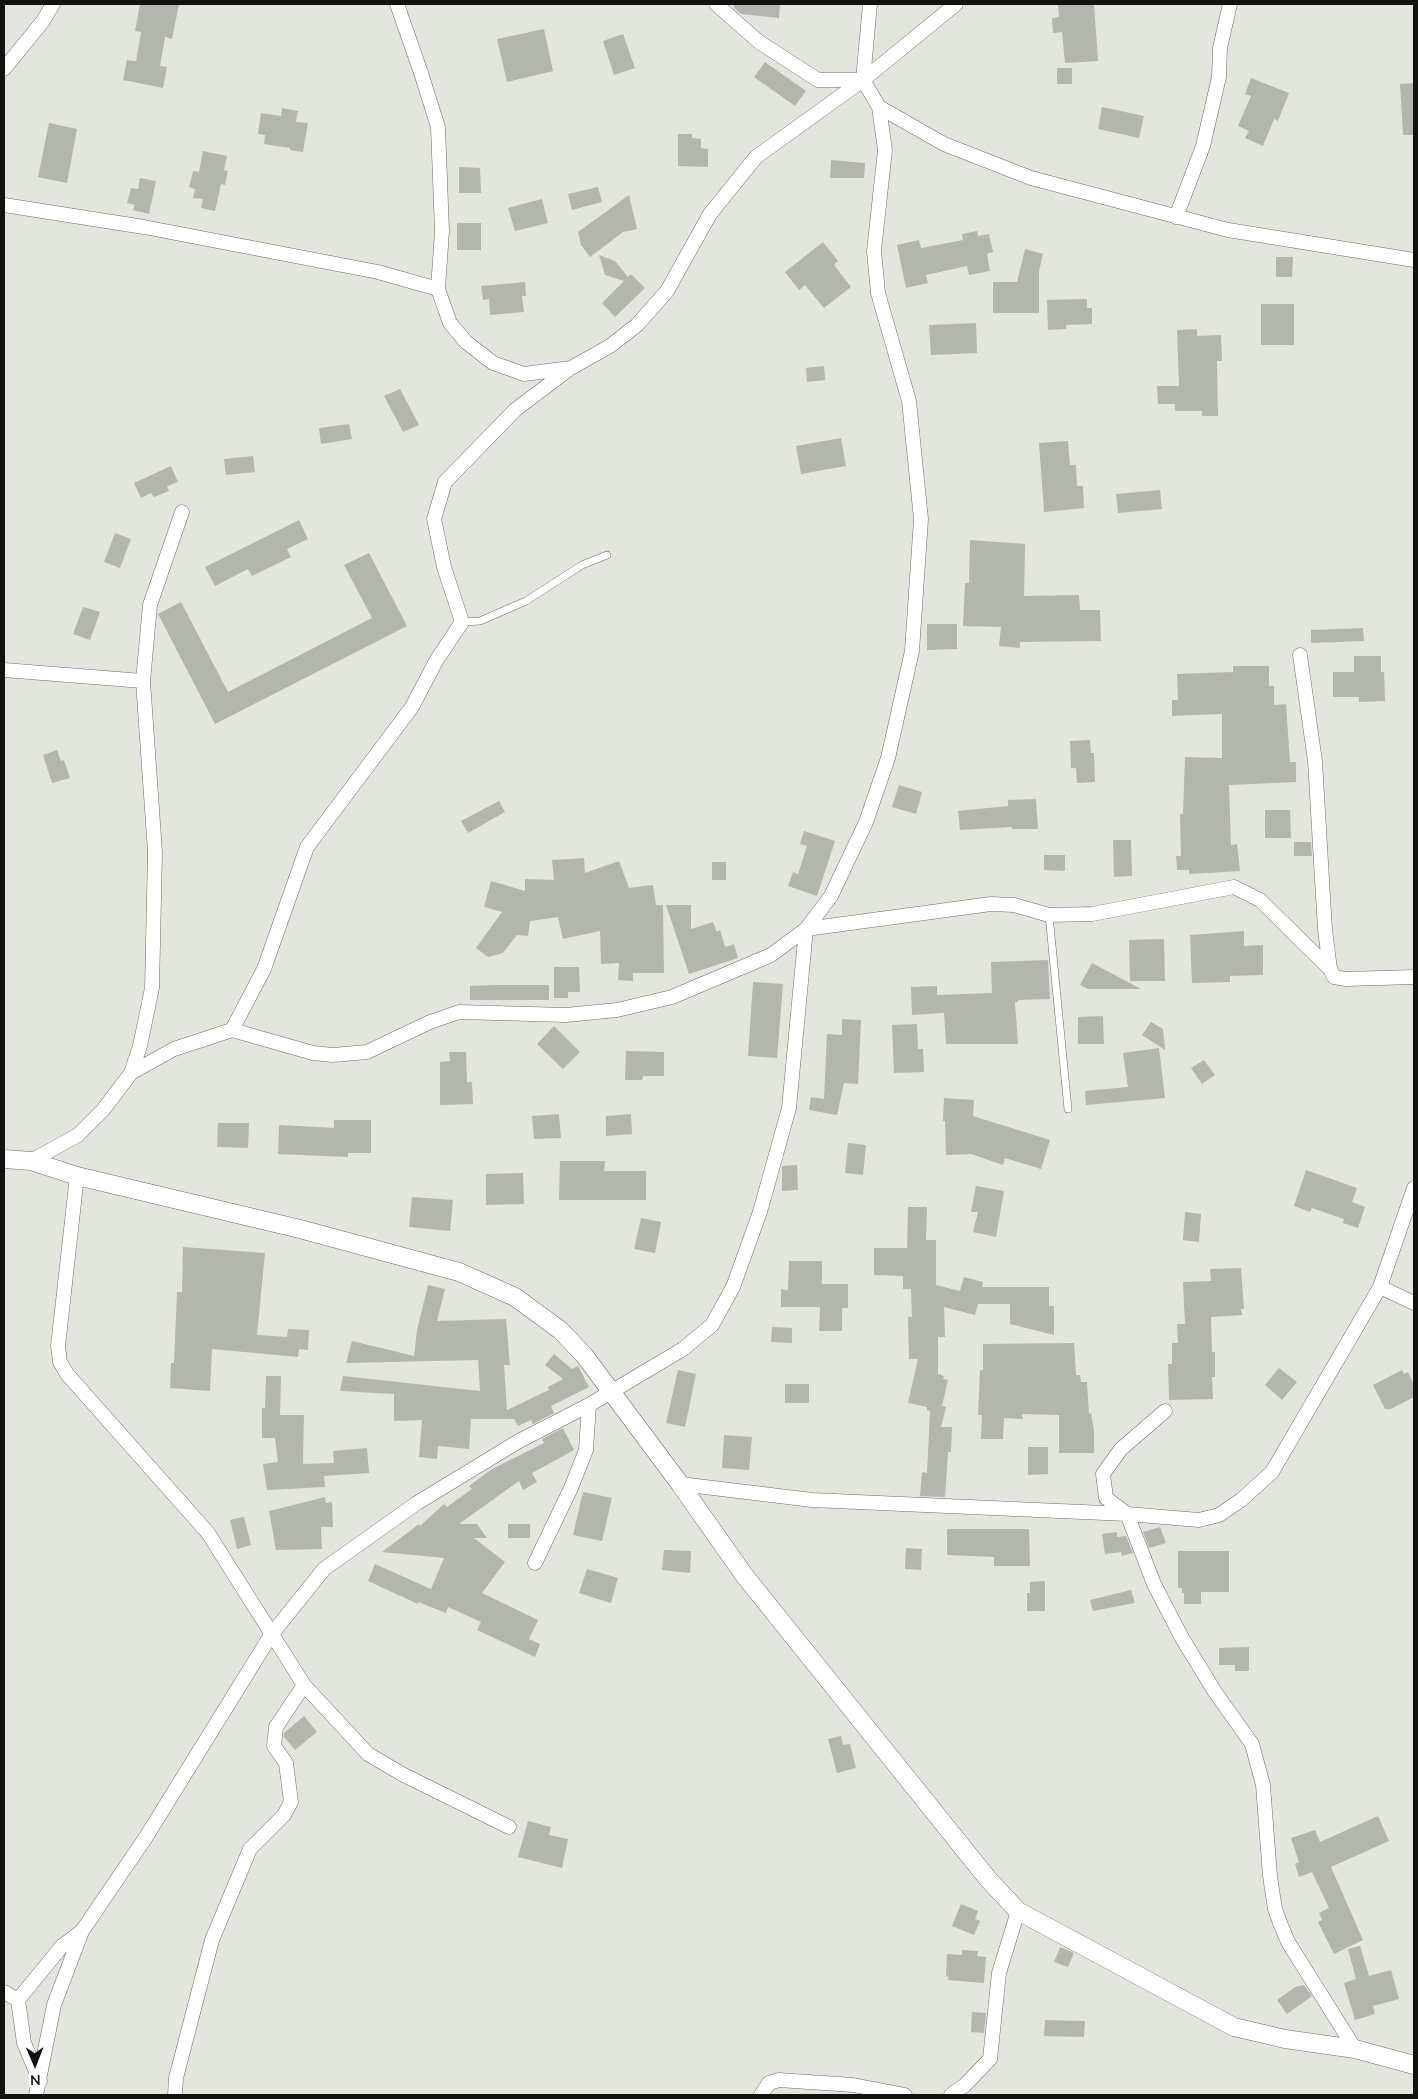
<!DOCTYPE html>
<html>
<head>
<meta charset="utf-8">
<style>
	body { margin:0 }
	#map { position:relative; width:1418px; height:2099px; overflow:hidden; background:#e3e6dd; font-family:"Nunito Sans",sans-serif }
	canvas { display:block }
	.frame { position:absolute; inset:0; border:5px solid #12120f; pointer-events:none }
	.north { position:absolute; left:10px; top:2039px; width:50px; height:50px; -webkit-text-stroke:4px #fff; paint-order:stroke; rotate:179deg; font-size:14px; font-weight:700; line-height:20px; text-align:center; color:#12120f }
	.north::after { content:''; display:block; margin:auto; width:18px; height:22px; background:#12120f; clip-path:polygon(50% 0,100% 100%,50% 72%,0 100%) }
</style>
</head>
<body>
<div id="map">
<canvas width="1418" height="2099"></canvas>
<div class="frame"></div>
<div class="north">N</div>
</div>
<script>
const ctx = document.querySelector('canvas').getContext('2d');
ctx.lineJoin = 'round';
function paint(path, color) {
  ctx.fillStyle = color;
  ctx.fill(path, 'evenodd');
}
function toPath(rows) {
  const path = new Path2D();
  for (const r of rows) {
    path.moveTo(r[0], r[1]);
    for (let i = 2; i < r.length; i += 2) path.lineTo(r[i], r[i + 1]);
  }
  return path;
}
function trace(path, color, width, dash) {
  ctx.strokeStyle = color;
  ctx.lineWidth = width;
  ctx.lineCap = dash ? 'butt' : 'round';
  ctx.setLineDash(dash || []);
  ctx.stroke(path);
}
paint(toPath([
	[140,4,179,4,172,39,165,37,160,66,167,67,163,88,123,80,127,60,136,61,141,32,135,31],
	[734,4,780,4,779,18,741,14,734,8],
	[1058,4,1094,4,1098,61,1065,63,1062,32,1053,33,1052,18,1059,17],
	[544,29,553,71,507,82,497,39],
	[623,34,635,68,614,75,603,41],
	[765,62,806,91,795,106,754,77],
	[1057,68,1072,68,1072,84,1057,84],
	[1251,78,1289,93,1278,121,1274,119,1263,146,1245,138,1249,131,1238,126,1251,96,1245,94],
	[1414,83,1414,135,1403,135,1400,84],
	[1102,107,1144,116,1139,138,1098,129],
	[282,108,298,111,296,122,308,123,303,152,290,150,290,148,264,144,265,135,258,134,261,113,281,116],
	[49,123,77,129,67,183,38,177],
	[678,134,692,134,692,138,701,139,701,148,708,149,708,167,678,166],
	[203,151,227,156,224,170,228,171,225,185,221,184,215,211,201,208,203,199,193,198,195,189,189,187,193,171,199,172],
	[831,160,865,163,864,178,830,178],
	[459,167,480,168,481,193,459,193],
	[140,178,156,181,149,214,133,210,135,205,127,203,131,188,138,189],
	[598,187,602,202,572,210,568,194],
	[629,195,637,229,623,232,590,257,581,245,578,232],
	[542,199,548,223,515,231,508,208],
	[457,223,481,223,481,250,457,250],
	[977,231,978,236,989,234,993,252,987,254,990,271,969,275,967,266,926,275,928,283,906,288,897,245,919,240,921,248,963,240,962,234],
	[823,242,838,261,834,265,851,287,824,308,805,285,799,290,785,272],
	[1025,249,1043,254,1039,271,1039,313,993,313,993,282,1017,282],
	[599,255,615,261,628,277,631,274,645,288,615,317,602,303,624,281,605,275],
	[1276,257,1293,257,1292,277,1276,277],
	[525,282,526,296,522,296,524,312,490,315,489,299,483,300,481,286],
	[1087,299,1087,308,1092,308,1092,324,1066,325,1066,329,1048,330,1047,300],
	[1261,304,1294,304,1294,345,1261,345],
	[976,323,977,353,931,355,929,325],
	[1197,329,1197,336,1221,335,1222,361,1217,361,1218,416,1202,416,1202,411,1175,411,1175,404,1158,404,1157,386,1179,386,1177,330],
	[824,366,825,380,807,382,806,368],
	[400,389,419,425,403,432,384,396],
	[349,424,352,439,321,444,319,428],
	[841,438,846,466,801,474,796,446],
	[1068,441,1070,465,1076,465,1077,486,1083,486,1084,508,1044,512,1039,443],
	[253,456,255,472,226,475,224,459],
	[171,466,178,482,167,486,169,491,154,497,151,493,141,498,134,483],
	[1160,490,1162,509,1118,513,1116,494],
	[299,520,308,539,287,549,291,557,252,576,248,569,215,586,205,567],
	[115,533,131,539,120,568,104,562],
	[970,540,1025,544,1024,596,1079,595,1080,610,1100,610,1101,641,1020,642,1020,648,999,646,1001,627,963,626,965,583,969,583],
	[369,553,407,626,215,724,158,614,181,602,228,692,372,618,344,565],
	[83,607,100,612,90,640,73,634],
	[927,624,957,624,957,649,927,650],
	[1363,628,1364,641,1311,643,1311,630],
	[1354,656,1381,656,1381,672,1384,672,1385,701,1359,702,1359,697,1333,697,1333,672,1354,672],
	[1233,666,1269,666,1269,686,1274,686,1274,705,1286,704,1290,762,1296,762,1296,782,1229,785,1231,845,1237,844,1240,871,1189,874,1189,870,1177,870,1176,856,1181,856,1180,814,1183,814,1185,757,1222,758,1222,714,1172,716,1172,700,1178,700,1177,674,1233,672],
	[1090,740,1091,753,1094,753,1095,782,1077,783,1076,768,1071,768,1070,741],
	[57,750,61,761,64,760,70,778,52,783,43,755],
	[899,785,922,792,916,814,892,807],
	[1036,799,1038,829,1012,829,1012,827,960,830,958,811,1008,806,1008,800],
	[499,801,505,812,468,833,461,821],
	[1265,810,1290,810,1291,838,1265,838],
	[804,831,835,841,817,896,788,886,793,872,798,874,807,846,800,844],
	[1113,840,1131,840,1132,876,1114,877],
	[1294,842,1311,842,1312,856,1294,856],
	[1044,855,1065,855,1065,871,1044,870],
	[584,858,585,873,619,861,629,888,653,885,656,905,663,905,664,973,633,973,633,981,618,980,619,963,601,964,600,931,563,939,558,917,530,921,528,936,517,935,503,953,488,957,476,948,502,912,484,907,491,881,525,891,525,879,554,880,552,860],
	[712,862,726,862,726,880,712,880],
	[666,905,691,905,691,929,713,922,717,932,720,930,725,947,734,944,738,958,689,974],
	[1244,931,1244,946,1263,945,1263,975,1230,976,1230,982,1192,983,1190,935],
	[1164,939,1165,981,1130,981,1129,940],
	[1048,960,1050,999,1018,1000,1018,1002,1015,1002,1018,1044,946,1044,944,1013,912,1015,911,987,937,986,937,995,992,993,991,962],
	[1092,963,1141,989,1088,989,1080,985],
	[554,967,579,967,580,992,568,992,568,998,554,998],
	[753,982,783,984,777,1058,748,1056],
	[495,985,549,985,549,1000,470,1000,470,986],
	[1103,1016,1104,1044,1078,1044,1078,1017],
	[842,1019,861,1020,858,1084,844,1083,837,1115,809,1110,811,1097,824,1099,827,1034,842,1035],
	[1151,1022,1163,1029,1165,1050,1142,1035],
	[917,1024,918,1049,923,1049,924,1072,894,1073,892,1025],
	[554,1026,580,1052,563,1069,537,1044],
	[1159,1048,1165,1098,1086,1105,1085,1091,1128,1087,1123,1053],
	[626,1051,664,1052,664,1076,643,1076,642,1080,625,1080],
	[449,1052,466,1052,467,1082,472,1082,473,1104,440,1105,440,1062,450,1061],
	[1204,1060,1215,1075,1202,1084,1191,1068],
	[944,1098,974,1100,973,1116,1050,1140,1041,1169,1005,1158,1003,1165,971,1154,946,1155,945,1121,943,1121],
	[559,1114,561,1138,534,1139,532,1116],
	[631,1114,632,1134,606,1136,606,1116],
	[334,1120,371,1120,371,1153,348,1153,348,1157,278,1154,279,1125,334,1128],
	[218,1123,249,1123,248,1148,217,1147],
	[848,1143,866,1145,863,1175,845,1173],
	[560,1161,605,1161,604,1171,646,1171,646,1200,559,1200],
	[797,1165,798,1190,782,1191,782,1166],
	[1306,1170,1357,1188,1352,1202,1365,1207,1358,1228,1343,1223,1344,1219,1312,1208,1310,1212,1294,1206],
	[523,1173,524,1204,486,1205,486,1174],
	[976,1186,1004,1191,996,1237,973,1232,978,1212,971,1212],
	[412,1197,453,1200,450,1231,409,1227],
	[908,1207,927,1207,926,1240,936,1240,936,1285,960,1291,964,1277,983,1282,982,1287,1049,1287,1049,1306,1054,1306,1054,1335,1010,1324,1010,1304,978,1304,975,1315,944,1307,945,1337,938,1337,938,1374,944,1376,943,1379,948,1380,942,1406,946,1407,941,1427,952,1427,951,1452,948,1452,945,1497,920,1496,922,1472,927,1473,930,1411,927,1410,927,1407,908,1403,918,1359,909,1359,908,1317,912,1317,911,1289,903,1289,903,1276,874,1275,874,1248,907,1248],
	[1185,1212,1201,1214,1199,1242,1183,1240],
	[641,1218,661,1222,655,1253,634,1249],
	[183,1247,265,1253,257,1335,287,1337,288,1329,309,1330,308,1350,299,1349,298,1357,212,1349,210,1391,170,1388,171,1363,174,1363,177,1292,182,1292],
	[789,1261,822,1261,822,1284,848,1284,848,1308,842,1308,842,1331,819,1331,820,1307,781,1307,781,1289,788,1290],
	[1241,1268,1244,1309,1241,1309,1242,1315,1211,1317,1212,1352,1215,1352,1215,1377,1212,1377,1213,1399,1169,1400,1168,1364,1172,1364,1172,1343,1178,1343,1177,1324,1185,1324,1183,1282,1211,1281,1210,1269],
	[428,1285,445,1289,437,1321,506,1319,510,1365,504,1365,507,1410,549,1390,548,1387,563,1379,545,1365,554,1354,572,1369,578,1366,589,1387,551,1406,554,1413,533,1424,531,1420,518,1426,514,1419,471,1419,469,1449,438,1446,437,1459,419,1457,422,1420,394,1421,394,1394,340,1391,343,1376,480,1391,478,1360,346,1363,352,1341,414,1356,417,1330],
	[772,1327,792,1328,792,1343,771,1342],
	[1074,1343,1076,1375,1080,1375,1081,1382,1087,1382,1089,1414,1091,1413,1094,1431,1094,1453,1059,1453,1059,1415,1022,1414,1023,1419,1004,1418,1003,1439,981,1439,982,1415,978,1415,980,1370,983,1370,983,1344],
	[1279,1368,1297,1382,1282,1400,1265,1385],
	[678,1370,696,1374,685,1427,666,1423],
	[1402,1370,1404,1374,1408,1372,1414,1385,1414,1397,1391,1409,1385,1409,1373,1385],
	[266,1376,281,1376,280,1415,304,1415,303,1464,334,1463,333,1451,367,1448,369,1473,324,1476,325,1487,267,1490,263,1464,278,1462,275,1438,262,1438,262,1408,265,1408],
	[785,1384,809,1384,809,1403,785,1403],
	[563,1428,574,1450,532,1473,537,1482,523,1490,519,1481,459,1524,477,1524,487,1538,474,1538,505,1562,482,1593,538,1620,529,1639,540,1644,535,1657,477,1630,481,1622,448,1607,446,1613,418,1602,418,1604,368,1581,375,1564,431,1589,444,1558,382,1552,419,1524,420,1526,444,1504,447,1507,472,1489,469,1486,492,1469,544,1443,542,1439],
	[724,1435,752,1437,749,1470,722,1468],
	[1028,1447,1048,1447,1048,1474,1028,1475],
	[583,1492,612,1498,602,1541,573,1535],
	[325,1497,326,1503,332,1502,333,1527,321,1527,322,1549,276,1550,269,1511],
	[244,1517,251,1545,237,1549,230,1520],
	[508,1524,530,1524,530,1538,508,1538],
	[1160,1527,1166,1543,1149,1548,1143,1532],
	[947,1529,1029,1529,1030,1566,994,1566,994,1557,947,1555],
	[1117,1532,1117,1537,1126,1536,1133,1553,1122,1556,1121,1552,1105,1554,1102,1534],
	[906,1548,922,1549,921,1570,905,1569],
	[664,1550,691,1551,690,1573,662,1570],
	[1178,1551,1229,1551,1229,1592,1201,1592,1201,1604,1184,1604,1184,1593,1182,1593,1182,1588,1178,1588],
	[587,1569,618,1578,611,1603,579,1593],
	[1045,1581,1045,1611,1027,1611,1027,1593,1030,1593,1030,1582],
	[1131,1590,1135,1603,1093,1611,1090,1600],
	[1249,1647,1249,1671,1235,1671,1235,1665,1219,1665,1219,1648],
	[304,1716,317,1732,295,1750,284,1737,284,1733],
	[841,1736,843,1745,850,1744,856,1768,837,1773,828,1739],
	[1378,1816,1389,1841,1331,1867,1363,1940,1334,1954,1318,1922,1322,1920,1319,1913,1329,1908,1312,1872,1299,1877,1295,1864,1299,1862,1291,1838,1315,1830,1320,1842],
	[528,1821,551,1827,549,1835,568,1839,562,1868,518,1857],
	[961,1904,978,1911,975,1919,980,1921,974,1935,952,1926],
	[1360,1946,1369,1976,1391,1970,1399,1999,1373,2006,1375,2014,1355,2020,1344,1983,1356,1979,1348,1949],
	[1060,1947,1074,1953,1068,1967,1054,1962],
	[962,1950,978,1951,977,1956,986,1957,984,1983,948,1980,949,1977,946,1976,947,1954,962,1955],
	[1304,1985,1312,1996,1287,2014,1277,2000,1295,1987],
	[972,2012,986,2013,984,2033,971,2032],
	[1045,2020,1085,2021,1084,2037,1044,2036]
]), '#b3b6ad');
const service = toPath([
	[462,622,480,621,526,601,582,565,607,555],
	[1049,915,1068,1109]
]);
const minor = toPath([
	[397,4,421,73,438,127,442,231,438,289],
	[716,4,759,42,818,80,863,80],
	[4,69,43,21,53,4],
	[879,107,944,144,1031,178,1228,230,1414,260],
	[4,205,144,227,378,272,438,289,450,323,466,342,493,363,524,374,571,368,610,346,637,325,667,291,710,214,756,157,863,80,956,4],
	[1176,217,1203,146,1219,77,1220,48,1230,4],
	[1300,655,1315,761,1325,930,1330,969],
	[4,670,143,681],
	[232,1030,264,969,307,847,412,707,436,661,462,622,444,567,434,519,445,482,515,410,568,370],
	[131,1073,174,1049,232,1030,313,1053,333,1055,367,1052,430,1022,459,1012,566,1015,617,1010,672,997,771,955,806,929,991,904,1014,905,1049,915,1092,914,1234,887,1260,900,1330,969,1334,977,1346,979,1414,977],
	[31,1161,78,1135,103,1110,131,1073,140,1046,152,988,155,852,143,681,150,605,182,512],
	[77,1176,58,1346,60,1362,67,1374,208,1533,304,1685,368,1754,402,1774,509,1827],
	[1380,1287,1414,1303],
	[1165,1411,1121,1449,1103,1474,1106,1498,1127,1514,1154,1584,1182,1638,1215,1692,1252,1744,1263,1785,1270,1876,1275,1909,1280,1923,1288,1942,1355,2049],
	[680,1484,812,1500,1127,1514,1199,1520,1219,1515,1241,1500,1272,1472,1380,1287,1414,1188],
	[535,1563,571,1488,586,1450,589,1405],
	[4,1992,18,2000],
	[40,2081,24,2043,18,2000,62,1946,82,1931],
	[36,2095,54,2005,82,1931,146,1837,271,1635,324,1569,417,1503,519,1441,589,1405,683,1349,712,1325,733,1287,760,1212,789,1108,806,929,831,896,866,822,888,758,912,651,921,519,909,401,878,293,874,251,885,150,879,107,863,80,870,4],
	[175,2095,176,2078,212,1940,250,1849,284,1815,291,1802,286,1763,274,1746,276,1727,304,1685],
	[761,2095,769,2083,779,2080,853,2085,905,2095],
	[951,2095,965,2085,990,2059,999,1973,1018,1911]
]);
const tertiary = toPath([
	[4,1159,31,1161,77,1176,300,1229,459,1272,515,1297,560,1330,584,1355,680,1484,744,1575,988,1879,1018,1911,1234,2027,1285,2039,1355,2049,1414,2065]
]);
trace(service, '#6b6d65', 8);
trace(minor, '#6b6d65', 15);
trace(tertiary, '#6b6d65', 19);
trace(service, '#fff', 7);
trace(minor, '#fff', 14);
trace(tertiary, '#fff', 18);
</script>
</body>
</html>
